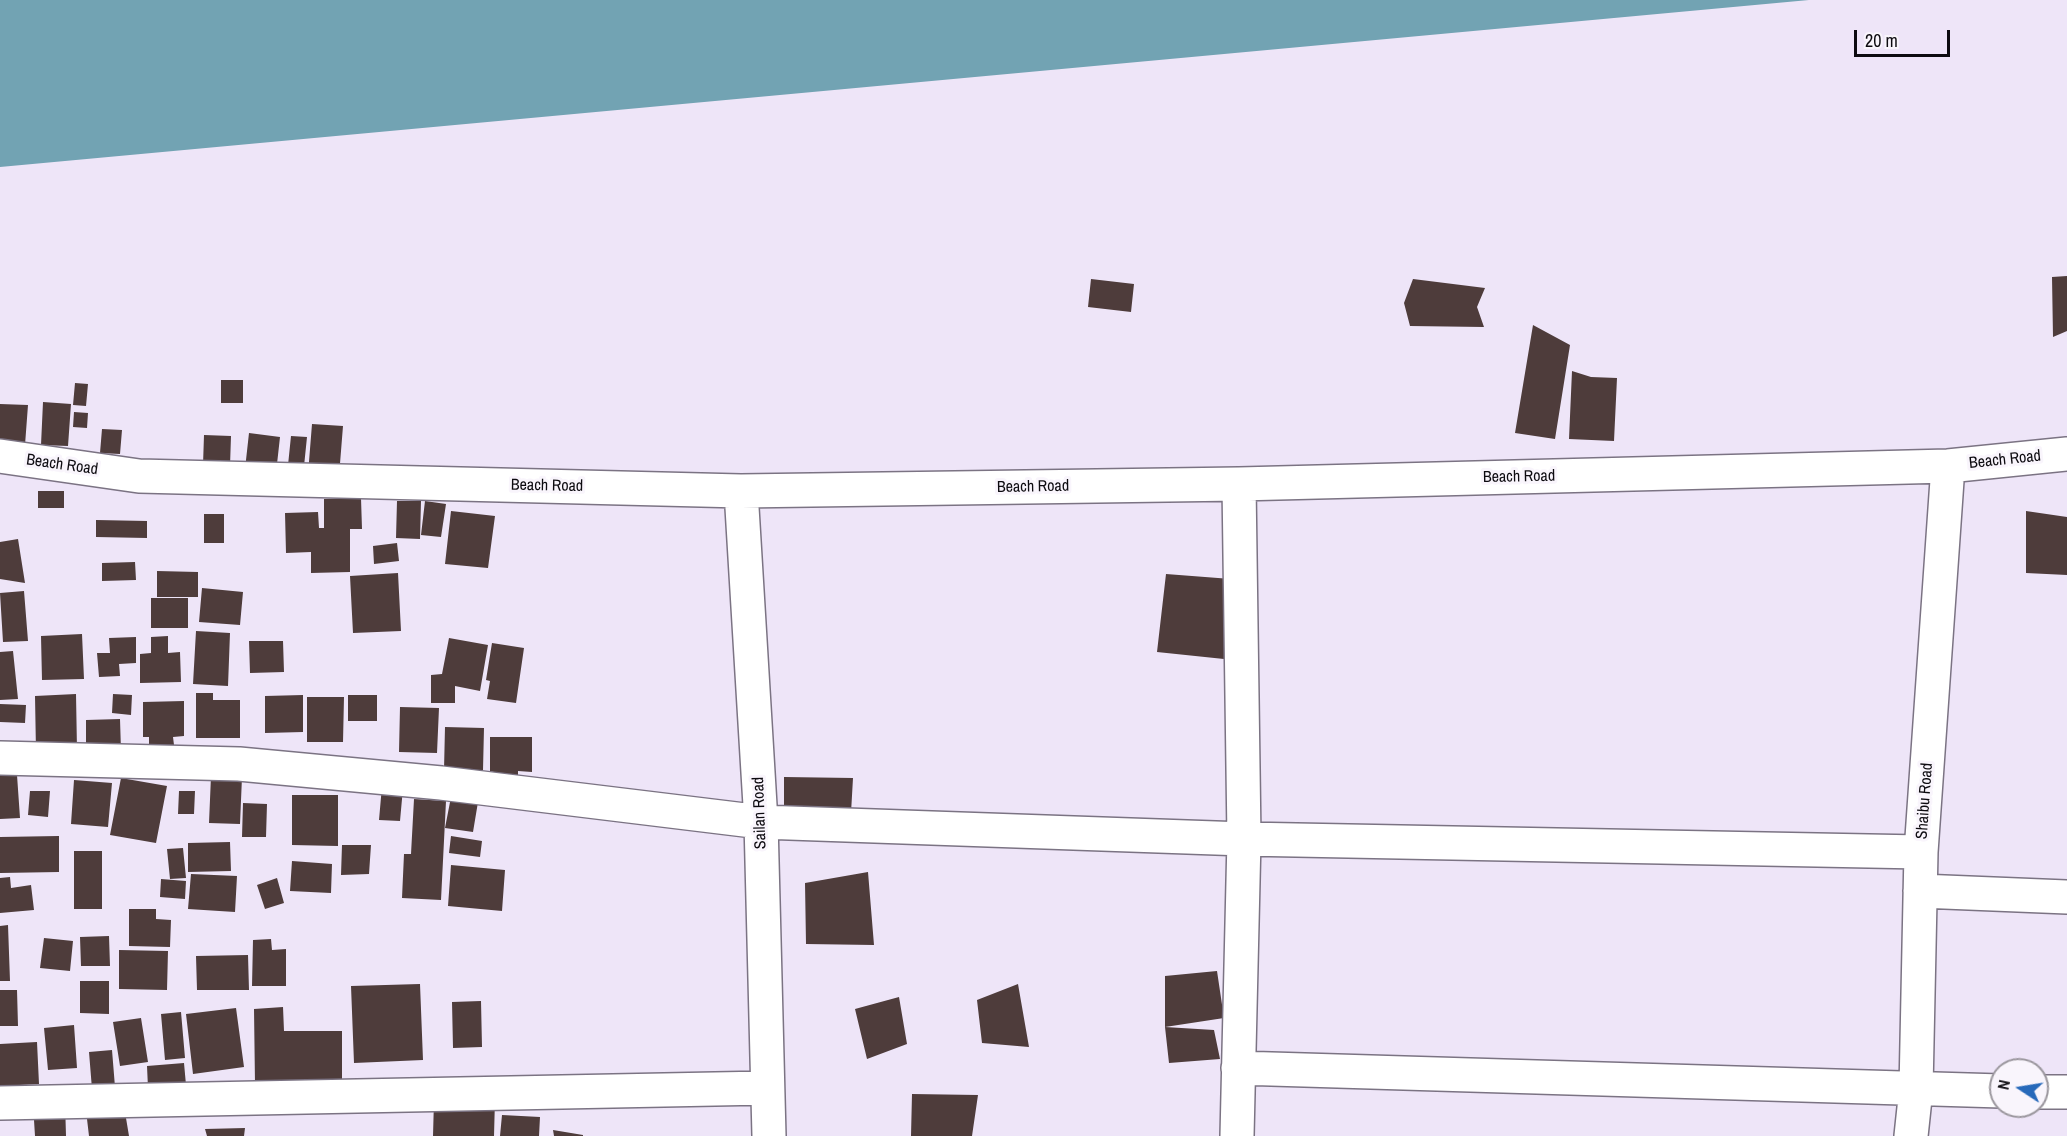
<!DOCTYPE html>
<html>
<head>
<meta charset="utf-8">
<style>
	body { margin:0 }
	#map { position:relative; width:2067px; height:1136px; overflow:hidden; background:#eee5f8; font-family:"Archivo Narrow",sans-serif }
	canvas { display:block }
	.north { position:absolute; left:1989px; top:1058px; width:60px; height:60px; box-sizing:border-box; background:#f9f5fc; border:2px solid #9b979e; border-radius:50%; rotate:282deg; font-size:16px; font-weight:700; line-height:24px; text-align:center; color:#0d0b10 }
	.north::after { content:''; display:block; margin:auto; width:21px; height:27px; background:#2769ba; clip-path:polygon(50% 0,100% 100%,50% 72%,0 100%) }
	.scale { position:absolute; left:1854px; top:30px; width:96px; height:27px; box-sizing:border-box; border:3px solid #0d0b10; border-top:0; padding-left:8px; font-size:18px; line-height:21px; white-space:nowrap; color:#0d0b10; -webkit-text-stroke:4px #f9f5fc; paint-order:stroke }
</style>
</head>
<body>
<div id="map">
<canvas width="2067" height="1136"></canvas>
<div class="north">N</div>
<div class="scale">20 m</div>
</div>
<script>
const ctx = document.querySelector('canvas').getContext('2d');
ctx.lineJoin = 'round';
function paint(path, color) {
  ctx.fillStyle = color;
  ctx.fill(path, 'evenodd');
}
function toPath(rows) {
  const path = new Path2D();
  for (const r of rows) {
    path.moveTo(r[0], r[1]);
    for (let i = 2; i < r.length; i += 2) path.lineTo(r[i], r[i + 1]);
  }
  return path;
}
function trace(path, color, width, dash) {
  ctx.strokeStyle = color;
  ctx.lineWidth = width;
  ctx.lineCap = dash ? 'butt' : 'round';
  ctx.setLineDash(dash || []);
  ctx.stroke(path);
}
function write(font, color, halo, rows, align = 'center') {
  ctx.font = font + ' "Archivo Narrow",sans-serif';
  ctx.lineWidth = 6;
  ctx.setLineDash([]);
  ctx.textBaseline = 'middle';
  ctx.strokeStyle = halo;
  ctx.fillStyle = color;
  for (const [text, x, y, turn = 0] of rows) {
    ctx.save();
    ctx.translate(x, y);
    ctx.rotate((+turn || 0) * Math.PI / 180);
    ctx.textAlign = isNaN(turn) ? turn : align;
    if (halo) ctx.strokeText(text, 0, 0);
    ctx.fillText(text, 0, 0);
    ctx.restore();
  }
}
paint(toPath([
	[0,0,1809,0,0,167]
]), '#72a3b3');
paint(toPath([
	[2067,276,2067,331,2053,337,2052,277],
	[1091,279,1134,284,1131,312,1088,307],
	[1413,279,1485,288,1477,307,1484,327,1410,326,1404,303],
	[1533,325,1570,345,1555,439,1515,433],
	[1572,371,1591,377,1617,378,1614,441,1569,439],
	[221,380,243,380,243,403,221,403],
	[75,383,88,384,86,406,73,405],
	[43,402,71,404,68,446,41,445],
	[0,404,28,405,25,445,0,443],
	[74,412,88,413,87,428,73,427],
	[312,424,343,426,339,476,308,474],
	[102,429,122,430,120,454,100,453],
	[249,433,280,437,276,473,245,469],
	[204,435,231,436,230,466,203,465],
	[291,436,307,437,303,476,287,475],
	[38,491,64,491,64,508,38,508],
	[361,498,362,529,350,529,350,572,311,573,311,552,286,553,285,513,318,512,319,528,324,528,324,499],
	[397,501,421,501,420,539,396,538],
	[425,501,446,504,441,537,421,535],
	[451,511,495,516,488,568,445,564],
	[2026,511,2067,517,2067,575,2026,573],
	[204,514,224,514,224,543,204,543],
	[96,520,147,521,147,538,96,537],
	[18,539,25,583,0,579,0,542],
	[397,543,399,561,374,564,373,546],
	[135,562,136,580,102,581,102,563],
	[157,571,198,572,198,597,157,597],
	[398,573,401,631,353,633,350,576],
	[1166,574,1231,579,1224,659,1157,652],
	[202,588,243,592,240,625,199,622],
	[24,591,28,641,3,642,0,593],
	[151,598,188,598,188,628,151,628],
	[196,631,230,633,228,686,193,684],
	[82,634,84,679,42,680,41,636],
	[168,636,168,653,180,652,181,682,140,683,140,654,151,653,151,637],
	[136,637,136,663,119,664,120,676,99,677,97,653,110,653,109,638],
	[449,638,488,645,480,691,455,686,455,703,431,703,431,675,442,674],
	[249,641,283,641,284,672,250,673],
	[492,643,524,648,516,703,487,699,490,681,486,680],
	[13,651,18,699,0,700,0,652],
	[196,693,213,693,213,700,240,700,240,738,196,738],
	[76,694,77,750,36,752,35,696],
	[113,694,132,695,131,715,112,713],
	[303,695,303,732,265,733,265,696],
	[348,695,377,695,377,721,348,721],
	[307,697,344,697,343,742,307,742],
	[184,701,184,736,173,737,175,753,149,753,149,737,143,737,143,702],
	[0,704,26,705,25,723,0,722],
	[400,707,439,708,437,753,399,752],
	[120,719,121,751,86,752,86,720],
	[445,727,484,728,483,770,444,770],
	[490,737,532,737,532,772,518,771,518,787,493,787,494,772,490,771],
	[17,775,20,818,0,819,0,776],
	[211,776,242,777,240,824,209,823],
	[784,777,853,778,851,813,784,806],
	[121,778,167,786,156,843,110,835],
	[74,780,112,783,108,827,71,824],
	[382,786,403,788,400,821,379,820],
	[30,791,50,791,48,817,28,815],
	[179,791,195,791,194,814,178,814],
	[292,795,338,795,338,846,292,845],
	[451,797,478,802,473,832,445,828],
	[414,799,446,801,441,900,402,898,404,854,411,854],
	[243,803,267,804,266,837,242,837],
	[59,836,59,872,0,873,0,837],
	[451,836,482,841,480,857,449,853],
	[230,842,231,871,188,872,188,843],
	[342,845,371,845,369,874,341,875],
	[183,848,186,878,170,879,167,849],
	[74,851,102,851,102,909,74,909],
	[292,861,332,864,331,893,290,891],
	[451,865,505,870,502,911,448,906],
	[868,872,874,945,806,944,805,883],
	[191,874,237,876,235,912,188,909],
	[10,877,11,888,31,885,34,910,0,913,0,878],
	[277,878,284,903,265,909,257,885],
	[161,879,186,881,185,899,160,897],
	[129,909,156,909,156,919,171,920,170,947,129,946],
	[8,925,10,981,0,981,0,926],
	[109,936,110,966,81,966,80,937],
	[44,938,73,941,70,971,40,968],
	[271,939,272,950,286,949,286,986,252,986,253,940],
	[119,950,168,951,167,990,119,989],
	[248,955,249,990,197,990,196,956],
	[1217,971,1224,1018,1165,1027,1165,976],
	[80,981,109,981,109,1014,80,1013],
	[420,984,423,1060,354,1063,351,986],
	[1018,984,1029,1047,982,1043,977,1000],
	[0,990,17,990,18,1026,0,1026],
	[899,997,907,1044,867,1059,855,1009],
	[481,1001,482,1047,453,1048,452,1002],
	[283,1007,284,1031,342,1031,342,1082,255,1084,254,1009],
	[236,1008,244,1067,193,1074,186,1014],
	[181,1012,185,1058,165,1060,161,1014],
	[141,1018,148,1062,120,1066,113,1022],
	[74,1025,77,1068,48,1070,44,1028],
	[1165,1027,1214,1030,1220,1059,1169,1063],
	[37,1042,39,1084,0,1086,0,1044],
	[112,1050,115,1087,92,1089,89,1052],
	[184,1063,186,1085,148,1088,147,1066],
	[912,1094,978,1095,972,1136,911,1136],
	[495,1099,494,1136,433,1136,434,1100],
	[65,1102,66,1136,35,1136,34,1120],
	[125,1112,129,1136,89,1136,87,1119],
	[502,1115,540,1117,539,1136,500,1136],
	[245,1128,244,1136,207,1136,205,1129],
	[553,1130,583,1135,583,1136,554,1136]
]), '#4e3c3b');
const minor = toPath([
	[0,456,139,476,741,491,1239,484,1948,466,2067,454],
	[741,491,761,822,769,1136],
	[0,758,239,764,441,783,761,822,1244,839,1921,852],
	[1920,891,2067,897],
	[1238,1068,2001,1091],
	[2037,1092,2067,1092],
	[0,1103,766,1088],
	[1237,1136,1244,839,1239,484],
	[1911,1136,1916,1089,1921,852,1948,466]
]);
trace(minor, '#7b7383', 36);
trace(minor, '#fff', 33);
write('16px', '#0d0b10', '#f9f5fc', [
	["Beach Road",2005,460,-6],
	["Beach Road",62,465,8],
	["Beach Road",1519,477,-1],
	["Beach Road",547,486,1],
	["Beach Road",1033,487,-1],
	["Shaibu Road",1925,801,-86],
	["Sailan Road",760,813,-92]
]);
</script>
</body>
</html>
